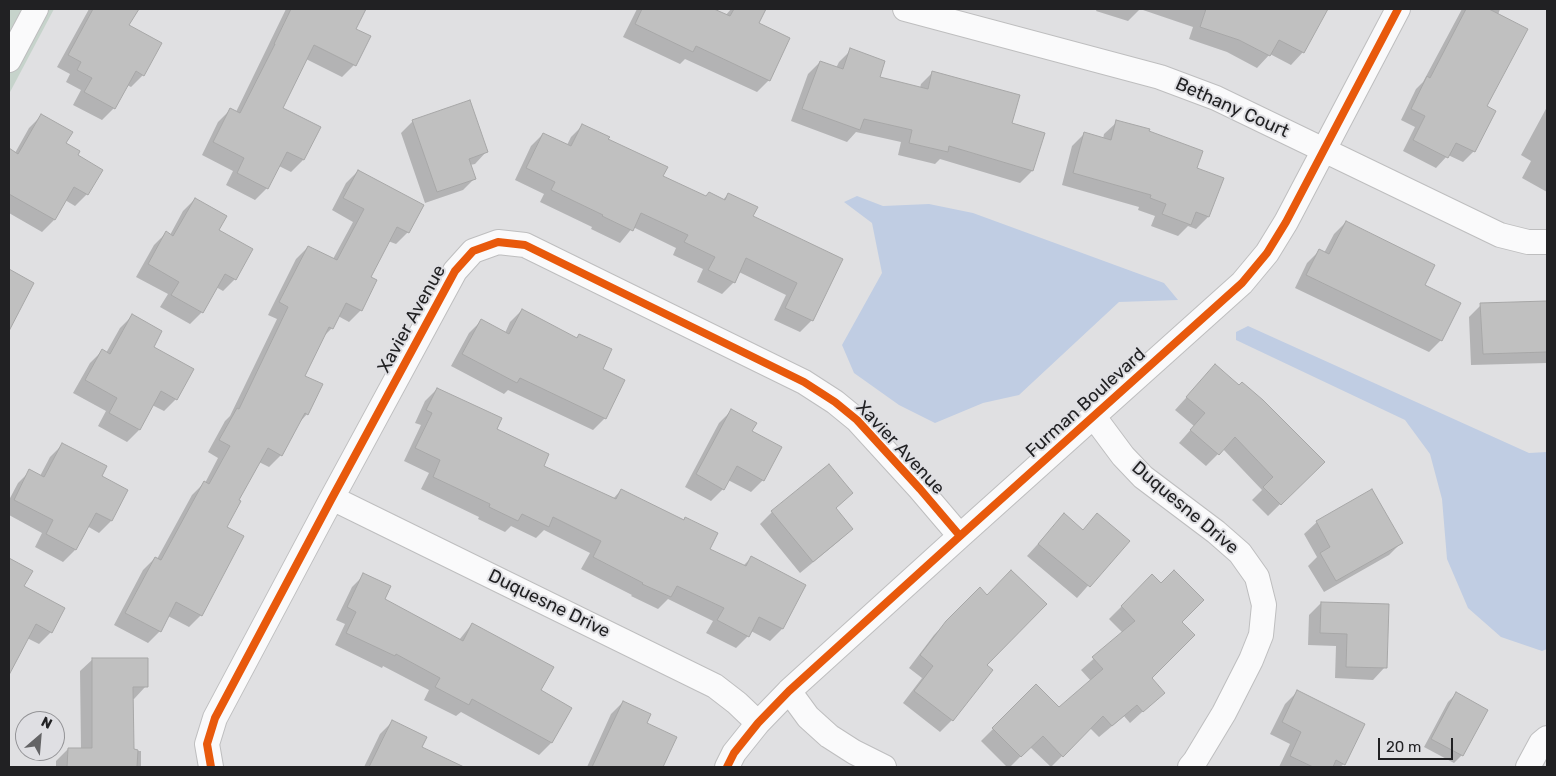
<!DOCTYPE html>
<html>
<head>
<meta charset="utf-8">
<style>
	body { margin:0 }
	#map { position:relative; width:1556px; height:776px; overflow:hidden; background:#e0e0e2; font-family:Rubik,sans-serif }
	canvas { display:block }
	.frame { position:absolute; inset:0; border:10px solid #212123; pointer-events:none }
	.north { position:absolute; left:15px; top:711px; width:50px; height:50px; box-sizing:border-box; background:#dfdfe3; border:1px solid #939396; border-radius:50%; rotate:27deg; font-size:14px; font-weight:700; line-height:20px; text-align:center; color:#212123 }
	.north::after { content:''; display:block; margin:auto; width:18px; height:22px; background:#646466; clip-path:polygon(50% 0,100% 100%,50% 72%,0 100%) }
	.scale { position:absolute; left:1378px; top:738px; width:75px; height:22px; box-sizing:border-box; border:2px solid #212123; border-top:0; padding-left:6px; font-size:15px; line-height:18px; white-space:nowrap; color:#212123; -webkit-text-stroke:4px #dfdfe3; paint-order:stroke }
</style>
</head>
<body>
<div id="map">
<canvas width="1556" height="776"></canvas>
<div class="frame"></div>
<div class="north">N</div>
<div class="scale">20 m</div>
</div>
<script>
const ctx = document.querySelector('canvas').getContext('2d');
ctx.lineJoin = 'round';
function paint(path, color) {
  ctx.fillStyle = color;
  ctx.fill(path, 'evenodd');
}
function toPath(rows) {
  const path = new Path2D();
  for (const r of rows) {
    path.moveTo(r[0], r[1]);
    for (let i = 2; i < r.length; i += 2) path.lineTo(r[i], r[i + 1]);
  }
  return path;
}
function trace(path, color, width, dash) {
  ctx.strokeStyle = color;
  ctx.lineWidth = width;
  ctx.lineCap = dash ? 'butt' : 'round';
  ctx.setLineDash(dash || []);
  ctx.stroke(path);
}
function write(font, color, halo, rows, align = 'center') {
  ctx.font = font + ' Rubik,sans-serif';
  ctx.lineWidth = 4;
  ctx.setLineDash([]);
  ctx.textBaseline = 'middle';
  ctx.strokeStyle = halo;
  ctx.fillStyle = color;
  for (const [text, x, y, turn = 0] of rows) {
    ctx.save();
    ctx.translate(x, y);
    ctx.rotate((+turn || 0) * Math.PI / 180);
    ctx.textAlign = isNaN(turn) ? turn : align;
    if (halo) ctx.strokeText(text, 0, 0);
    ctx.fillText(text, 0, 0);
    ctx.restore();
  }
}
paint(toPath([
	[9,9,54,9,9,94]
]), '#c6d3cb');
paint(toPath([
	[857,196,883,206,929,204,973,213,1164,283,1178,300,1119,302,1019,395,983,403,935,423,899,405,854,373,842,345,882,273,872,223,844,202],
	[1248,326,1529,453,1547,452,1547,649,1542,651,1501,637,1468,608,1447,559,1442,499,1430,454,1405,420,1236,340,1236,332]
]), '#c0cde3');
paint(toPath([
	[89,9,137,9,128,25,143,75,131,87,127,85,114,108,102,120,73,105,81,90,66,82,70,74,57,67],
	[286,9,364,9,354,29,354,65,342,77,306,59,282,109,303,160,291,172,279,166,267,188,255,200,226,185,233,171,202,155,218,122,230,110,236,112],
	[637,9,711,9,725,16,731,9,756,9,763,12,757,24,769,80,757,92,685,59,680,64,623,37],
	[1097,9,1313,9,1323,14,1303,52,1291,65,1270,54,1257,68,1227,52,1189,39,1193,27,1140,9,1128,21,1096,11],
	[1462,9,1500,9,1498,15,1485,107,1474,151,1463,162,1448,155,1436,168,1403,151,1415,127,1401,120,1416,89,1423,82],
	[851,50,878,78,920,88,921,84,933,72,1011,124,1043,133,1032,171,1020,183,940,159,935,164,898,155,901,142,856,132,847,142,791,121,808,74,820,62,836,68,839,62],
	[1547,107,1547,192,1522,178,1531,161,1521,155],
	[41,116,76,156,87,194,75,206,65,200,54,220,42,232,9,213,9,150,15,153,29,128],
	[413,121,487,151,475,164,470,165,475,178,463,190,425,203,401,133],
	[1117,122,1195,169,1222,179,1208,217,1196,229,1188,226,1178,236,1151,226,1155,216,1138,210,1139,207,1062,185,1072,146,1084,134,1103,139,1104,134],
	[583,125,662,177,705,197,723,200,728,194,752,217,841,259,812,320,800,332,774,320,786,295,739,272,734,282,722,294,697,282,703,269,673,255,676,248,633,227,620,243,591,229,592,227,540,202,544,194,515,180,531,146,543,134,567,145,571,137],
	[358,171,422,206,408,232,396,244,388,241,369,277,361,310,349,322,338,316,332,328,323,337,303,376,307,414,299,423,281,455,269,467,259,462,237,501,226,528,201,615,189,627,168,616,160,631,148,643,114,625,143,570,155,558,157,559,192,495,204,483,205,483,218,458,208,452,225,421,230,416,277,319,268,315,296,259,308,247,333,259,353,222,332,210,346,183],
	[195,199,217,230,235,279,223,291,216,287,202,312,190,324,160,307,168,294,136,277,154,245,166,233,170,235,183,211],
	[1346,222,1441,340,1429,352,1295,288,1307,263,1319,251,1324,253,1334,234],
	[9,271,33,284,16,315,9,322],
	[1547,302,1547,363,1471,365,1469,317,1481,305],
	[522,310,576,339,580,335,601,370,605,418,593,430,508,390,504,394,451,366,469,333,481,321,505,333,510,322],
	[132,316,152,347,176,399,164,411,152,405,139,430,127,442,98,426,106,411,73,393,90,363,102,351,106,353,120,328],
	[1215,366,1323,462,1268,516,1252,500,1262,490,1223,449,1206,466,1179,443,1194,426,1175,410],
	[437,389,495,429,542,467,613,499,621,490,709,549,743,566,751,558,804,585,782,629,770,641,751,631,748,636,736,648,706,633,713,621,668,599,658,609,631,596,632,595,581,569,590,553,544,530,536,538,511,526,505,532,478,519,479,517,421,489,429,473,404,461,421,425,415,423,425,401],
	[731,411,751,432,763,480,751,492,728,480,723,489,711,501,685,487,719,423],
	[62,445,100,477,111,521,99,533,87,526,75,550,63,562,35,547,42,533,9,515,9,500,18,483,30,471,40,476,50,457],
	[829,466,852,493,835,509,851,529,839,541,800,573,760,524,772,512],
	[1064,515,1082,531,1097,515,1128,541,1077,598,1027,556],
	[1317,522,1401,543,1389,555,1324,592,1308,566,1317,557,1304,534],
	[9,559,31,571,23,587,51,632,39,644,27,638,9,671],
	[364,575,383,599,459,640,472,624,539,691,568,707,551,743,539,755,461,712,456,716,424,700,429,690,383,666,382,668,335,645,345,624,336,620,352,587],
	[1152,576,1180,623,1150,678,1163,693,1130,723,1124,716,1099,737,1090,728,1051,767,1030,747,1010,767,1007,767,981,741,1036,686,1059,709,1091,681,1081,670,1123,633,1109,619],
	[980,589,985,666,952,720,940,732,903,703,922,678,909,668,934,635],
	[1321,603,1385,667,1373,680,1335,678,1336,646,1308,645,1309,615],
	[93,659,146,686,134,699,132,699,133,751,141,751,141,767,56,767,56,761,68,749,81,749,80,671],
	[1297,692,1344,764,1340,767,1279,767,1290,744,1270,734,1285,704],
	[1456,694,1486,710,1462,755,1454,763,1424,747,1448,702],
	[623,702,645,724,675,738,662,767,627,767,623,765,622,767,587,767,611,714],
	[392,722,420,747,461,767,364,767,380,734]
]), '#0003');
const building = toPath([
	[93,9,139,9,129,25,162,43,144,76,136,71,115,109,84,92,92,78,77,70,81,62,68,55,93,9],
	[291,9,366,9,356,29,371,36,356,66,314,45,283,108,321,127,304,160,287,152,268,189,237,173,244,158,213,142,230,108,240,113,275,44,274,44,291,9],
	[642,9,714,9,730,16,734,9,766,9,759,23,790,38,770,81,696,46,693,52,635,24,642,9],
	[1206,9,1328,9,1304,53,1279,40,1270,56,1239,40,1200,27,1206,9],
	[1466,9,1489,9,1528,29,1487,106,1496,111,1475,152,1456,143,1448,158,1413,140,1425,116,1411,109,1427,76,1430,78,1466,9],
	[850,48,885,61,880,77,928,89,932,71,1020,95,1012,123,1045,133,1033,171,949,146,948,152,909,143,912,130,864,119,860,130,802,109,820,61,843,69,850,48],
	[470,100,488,152,469,159,476,179,437,192,412,120,470,100],
	[41,114,73,132,66,143,80,151,78,155,103,170,88,195,74,187,55,220,9,194,9,148,18,154,41,114],
	[1116,120,1150,129,1149,131,1203,151,1197,168,1224,178,1209,217,1196,212,1191,225,1162,214,1166,204,1150,198,1151,195,1073,173,1084,132,1111,140,1116,120],
	[582,124,610,137,608,139,668,167,663,176,706,196,709,192,725,200,728,193,758,207,753,216,843,259,813,321,785,308,797,283,746,258,735,283,708,270,715,257,684,242,688,235,641,213,633,231,602,216,603,215,551,190,555,182,526,168,543,133,571,146,582,124],
	[358,170,424,205,409,233,397,227,371,277,377,280,362,311,346,303,333,329,329,327,305,376,323,384,308,415,305,413,282,456,268,448,239,500,241,501,227,527,244,536,202,616,176,602,161,632,125,613,155,557,161,560,204,481,209,484,230,446,219,440,237,408,239,409,288,307,279,302,308,246,337,260,364,209,343,198,358,170],
	[195,198,227,216,219,230,253,249,236,280,225,274,203,313,171,295,179,282,148,264,166,231,173,236,195,198],
	[1346,221,1435,265,1425,285,1461,303,1442,341,1306,275,1319,249,1329,254,1346,221],
	[9,269,34,283,9,331,9,269],
	[1547,301,1547,352,1483,354,1480,303,1547,301],
	[522,309,577,338,579,334,612,349,603,369,625,380,606,419,520,378,517,383,462,354,481,319,509,334,522,309],
	[132,314,162,331,154,347,194,369,177,400,161,391,140,430,109,413,117,398,85,380,102,349,110,354,132,314],
	[1215,364,1239,385,1242,382,1263,400,1325,462,1281,505,1263,487,1273,477,1235,437,1219,455,1190,430,1205,413,1186,397,1215,364],
	[437,388,502,418,497,429,549,454,544,466,616,499,621,489,684,520,685,517,718,533,710,549,746,566,751,556,806,585,783,629,759,617,749,637,717,620,724,608,677,586,671,597,642,584,643,583,593,557,601,541,553,517,549,527,522,514,518,521,489,507,490,504,433,477,440,460,415,448,432,413,426,410,437,388],
	[731,409,757,423,752,431,782,447,764,481,737,466,724,490,696,474,731,409],
	[62,443,107,466,102,476,128,490,112,521,96,513,76,550,46,534,53,520,14,500,29,469,44,477,62,443],
	[829,464,853,493,836,508,853,529,813,562,771,511,829,464],
	[1372,489,1403,543,1336,581,1320,553,1330,547,1316,521,1372,489],
	[1064,513,1083,530,1097,513,1130,541,1090,587,1038,544,1064,513],
	[9,558,33,571,24,586,65,608,52,633,36,624,9,675,9,558],
	[1011,570,1047,604,987,665,993,670,953,721,914,691,933,666,920,655,946,621,980,587,987,595,1011,570],
	[1174,570,1204,600,1182,622,1195,635,1152,678,1165,693,1143,712,1137,705,1112,726,1103,716,1063,757,1043,736,1021,757,992,728,1036,684,1059,707,1103,669,1092,657,1135,621,1121,606,1152,574,1161,583,1174,570],
	[363,573,391,586,385,599,463,641,472,623,554,667,541,690,572,708,552,743,472,699,469,705,435,687,440,678,396,654,395,656,346,633,356,612,347,607,363,573],
	[1321,602,1389,604,1387,668,1346,667,1347,634,1320,633,1321,602],
	[92,658,148,658,148,687,133,687,134,749,138,750,137,767,67,767,68,748,92,748,92,658],
	[1297,690,1365,724,1345,765,1336,760,1333,767,1313,767,1290,756,1301,732,1282,722,1297,690],
	[1456,692,1488,710,1463,756,1431,739,1456,692],
	[623,701,651,714,647,723,677,737,663,767,592,767,623,701],
	[392,720,427,737,422,747,464,767,369,767,392,720]
]);
paint(building, '#c0c0c0');
trace(building, '#a7a7a7', 1);
const minor = toPath([
	[905,9,1160,77,1216,98,1500,235,1528,242,1547,242],
	[9,60,36,9],
	[1094,417,1123,456,1143,477,1216,532,1240,553,1257,577,1264,605,1261,635,1251,660,1224,713,1195,761,1190,767],
	[332,498,715,686,737,703,758,723],
	[789,691,808,717,829,736,854,752,884,767],
	[211,767,207,744,215,718,332,498,455,271,473,251,498,242,525,245,804,382,835,402,857,420,920,489,960,536],
	[727,767,734,753,758,723,789,691,960,536,1242,283,1267,253,1286,222,1398,9],
	[1528,767,1541,743,1547,738]
]);
trace(minor, '#bebebf', 26);
trace(minor, '#fafafb', 24);
trace(toPath([
	[211,767,207,744,215,718,332,498,455,271,473,251,498,242,525,245,804,382,835,402,857,420,920,489,960,536],
	[727,767,734,753,758,723,789,691,960,536,1242,283,1267,253,1286,222,1398,9]
]), '#e8590c', 8);
write('18px', '#212123', '#dfdfe3', [
	["Bethany Court",1232,108,24],
	["Xavier Avenue",412,319,-61],
	["Furman Boulevard",1086,403,-42],
	["Xavier Avenue",900,448,47],
	["Duquesne Drive",1185,508,40],
	["Duquesne Drive",549,604,26]
]);
</script>
</body>
</html>
